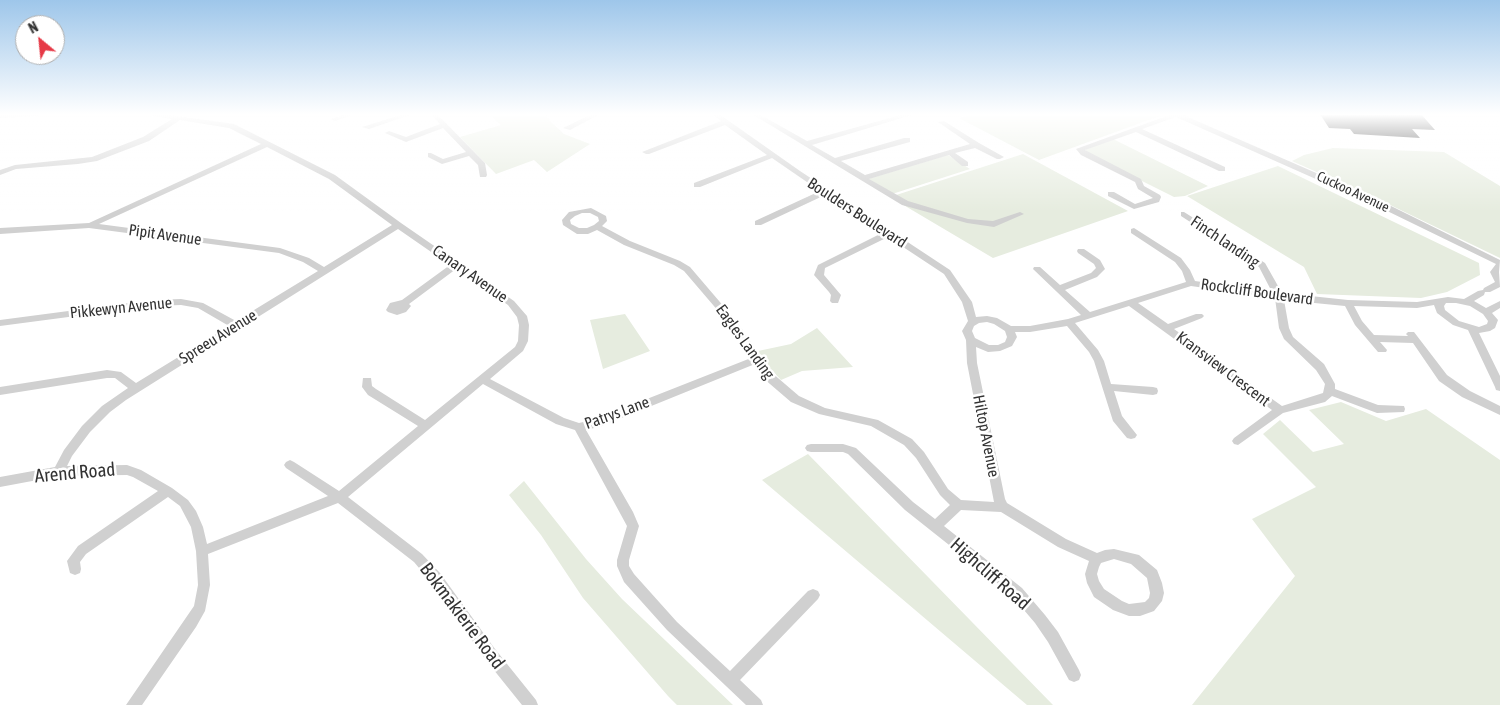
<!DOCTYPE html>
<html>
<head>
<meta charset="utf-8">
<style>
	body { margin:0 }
	#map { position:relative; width:1500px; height:705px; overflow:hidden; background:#fff; font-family:"Asap Condensed",sans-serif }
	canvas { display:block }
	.north { position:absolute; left:15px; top:15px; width:50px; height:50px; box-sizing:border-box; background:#fff; border:1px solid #adadad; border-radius:50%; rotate:332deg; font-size:14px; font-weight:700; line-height:20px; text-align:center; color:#333 }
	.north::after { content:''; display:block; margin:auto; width:18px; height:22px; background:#e63946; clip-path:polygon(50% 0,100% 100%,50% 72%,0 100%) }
</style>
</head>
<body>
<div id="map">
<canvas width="1500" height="705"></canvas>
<div class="north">N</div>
</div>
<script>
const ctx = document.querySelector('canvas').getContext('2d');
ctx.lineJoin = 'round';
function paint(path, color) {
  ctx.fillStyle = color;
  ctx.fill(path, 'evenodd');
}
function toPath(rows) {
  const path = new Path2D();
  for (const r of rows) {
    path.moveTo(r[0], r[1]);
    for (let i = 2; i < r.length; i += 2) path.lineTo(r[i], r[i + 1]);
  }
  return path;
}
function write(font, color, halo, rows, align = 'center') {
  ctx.font = font + ' "Asap Condensed",sans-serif';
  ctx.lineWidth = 5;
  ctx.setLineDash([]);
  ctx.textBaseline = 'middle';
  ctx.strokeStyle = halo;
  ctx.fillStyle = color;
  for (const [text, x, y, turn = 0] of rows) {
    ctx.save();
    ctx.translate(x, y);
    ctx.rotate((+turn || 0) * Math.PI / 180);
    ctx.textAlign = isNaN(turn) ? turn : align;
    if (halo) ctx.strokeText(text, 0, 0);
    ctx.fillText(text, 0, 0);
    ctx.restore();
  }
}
paint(toPath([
	[489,114,546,114,550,121,564,134,590,144,547,172,534,160,496,174,460,137,501,125],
	[973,114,1165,114,1039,160,959,118],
	[1113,139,1208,186,1185,196,1174,197,1086,153,1086,148],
	[1333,148,1444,152,1500,186,1500,258,1386,203,1292,161,1304,155],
	[1023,154,1128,211,993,258,890,197],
	[948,155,970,169,892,194,868,179],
	[1278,166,1479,263,1480,275,1447,292,1421,298,1317,294,1304,267,1187,196],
	[625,314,650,351,603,369,590,320],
	[817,328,853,367,802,371,781,380,764,362,758,351,791,344],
	[1341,402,1386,421,1426,409,1500,460,1500,705,1192,705,1295,576,1252,519,1316,487,1263,434,1280,420,1313,452,1344,444,1309,410],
	[808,454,1053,705,1027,705,762,480],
	[524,481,586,559,622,599,733,705,677,705,668,696,583,598,541,535,509,495]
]), '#e6ecdf');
paint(toPath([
	[1320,114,1421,114,1435,130,1412,129,1420,138,1354,134,1350,129,1329,128]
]), '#1a1a1a');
paint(toPath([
	[0,114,39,114,36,116,0,118,0,114],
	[149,114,163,114,234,124,335,175,401,223,514,301,527,316,529,325,528,341,523,351,490,379,564,418,579,423,596,419,751,358,731,326,684,271,674,265,624,245,597,230,588,234,577,234,563,225,562,220,569,212,591,208,606,216,607,221,602,226,630,241,680,261,690,267,737,322,771,372,799,396,825,408,878,420,912,439,924,452,948,489,961,500,994,502,967,363,966,340,962,331,968,321,962,302,944,274,888,237,825,268,824,275,841,295,838,303,832,303,830,301,831,295,829,292,814,275,818,265,882,233,825,195,761,225,755,225,755,221,820,191,772,158,700,187,694,187,694,183,767,155,725,125,649,154,646,154,642,152,721,121,712,114,719,114,800,171,950,270,972,302,976,317,987,316,997,318,1011,326,1030,326,1068,319,1081,315,1033,269,1034,267,1040,267,1060,285,1091,273,1096,268,1094,264,1078,253,1077,251,1078,249,1084,249,1100,260,1105,269,1097,277,1065,290,1090,312,1186,282,1182,271,1175,262,1131,233,1131,229,1134,228,1181,258,1190,270,1195,281,1272,292,1259,267,1181,216,1181,212,1184,212,1265,263,1282,293,1348,300,1417,302,1448,297,1464,299,1478,291,1483,290,1484,288,1495,282,1490,272,1496,264,1379,207,1176,117,1142,129,1225,167,1225,171,1219,171,1136,132,1085,150,1141,179,1144,186,1160,195,1161,197,1159,202,1134,209,1108,196,1108,192,1114,192,1135,204,1153,198,1138,189,1135,182,1081,155,1076,149,1172,114,1181,114,1385,203,1500,260,1499,272,1500,287,1490,292,1485,292,1484,295,1474,301,1486,308,1500,301,1500,308,1492,313,1498,320,1495,328,1490,331,1479,333,1500,376,1500,391,1496,390,1495,387,1468,330,1453,325,1437,313,1434,305,1417,308,1354,306,1362,321,1374,335,1408,336,1406,334,1408,332,1414,332,1447,375,1470,391,1500,406,1500,415,1462,397,1439,381,1413,343,1380,342,1387,350,1386,352,1378,352,1355,325,1345,306,1284,300,1289,328,1293,337,1324,364,1335,384,1335,389,1378,405,1404,406,1405,409,1404,412,1377,413,1332,396,1325,402,1283,413,1238,445,1234,444,1232,441,1234,438,1272,410,1129,306,1075,323,1098,350,1104,361,1111,384,1153,387,1157,388,1158,391,1157,394,1153,395,1114,391,1122,416,1137,435,1135,438,1131,439,1127,438,1113,421,1094,361,1089,352,1067,326,1030,332,1015,332,1017,337,1012,346,1000,351,988,352,976,347,977,363,1005,499,1007,503,1066,539,1097,553,1105,550,1114,549,1139,555,1157,570,1162,583,1164,593,1162,601,1154,611,1140,616,1129,616,1113,610,1094,597,1087,583,1085,574,1089,561,1058,547,1001,512,961,510,944,526,1022,588,1045,615,1058,632,1079,670,1081,675,1079,680,1074,682,1069,680,1048,642,1035,623,1012,596,997,583,905,510,848,454,843,452,811,452,807,451,805,448,807,445,811,444,843,444,856,448,913,502,935,519,950,505,940,495,916,458,904,445,871,426,819,414,791,402,763,378,755,364,602,426,586,430,633,512,639,526,629,560,629,566,634,574,677,622,730,671,808,591,813,589,818,591,820,595,818,599,740,680,761,700,763,705,746,705,667,630,624,582,617,566,617,560,627,526,575,430,556,424,483,384,348,497,422,554,440,573,495,649,536,700,538,705,522,705,485,659,430,581,414,562,338,503,208,554,210,585,205,611,196,627,142,705,126,705,194,606,198,585,196,551,191,527,180,506,168,497,86,554,80,562,81,569,80,573,75,575,70,573,67,561,78,546,158,491,133,477,127,475,59,476,0,487,0,477,55,467,64,450,82,426,102,406,128,388,115,378,107,378,0,395,0,387,107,370,121,372,136,383,229,326,198,308,181,305,152,306,0,326,0,320,152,300,181,299,203,303,236,321,318,271,303,262,279,253,89,228,0,234,0,228,89,223,261,144,229,128,180,120,149,141,97,161,78,164,16,169,0,175,0,170,15,165,92,157,143,137,172,119,152,116,149,114],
	[267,147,329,179,392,225,324,267,309,258,280,248,99,224,267,147],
	[582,213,590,213,598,217,599,221,594,225,587,228,579,228,571,224,570,220,575,216,582,213],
	[398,229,450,265,402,300,390,303,386,310,388,312,397,315,406,312,411,306,409,304,456,269,508,305,517,317,519,325,518,341,515,347,425,420,376,389,372,386,371,378,363,378,362,387,368,395,418,426,339,491,294,462,290,460,286,462,284,465,286,468,328,496,207,544,203,527,196,511,188,500,172,488,141,470,127,465,67,466,72,456,90,432,110,412,126,400,398,229],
	[1191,286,1275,298,1279,328,1284,339,1316,370,1325,384,1323,393,1282,406,1174,329,1202,318,1204,316,1202,314,1196,314,1168,324,1138,303,1191,286],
	[1446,303,1456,303,1470,306,1483,314,1488,321,1487,324,1479,327,1459,321,1445,310,1444,306,1446,303],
	[987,322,994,324,1005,331,1007,337,1005,342,998,345,989,345,975,338,972,331,974,326,979,323,987,322],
	[1114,559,1131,564,1147,578,1150,593,1149,598,1145,602,1129,604,1122,601,1104,589,1099,581,1097,574,1099,567,1101,563,1114,559],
	[346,114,355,114,335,121,331,119,346,114],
	[404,114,413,114,369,129,362,127,404,114],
	[431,114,437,114,485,163,487,175,486,177,480,177,478,165,469,156,442,164,428,157,428,153,431,153,443,159,466,152,443,128,406,142,385,133,389,131,406,137,440,124,431,114],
	[592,114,600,114,570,130,563,128,592,114],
	[752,114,759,114,807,141,904,114,913,114,912,115,812,145,835,158,904,138,910,138,910,142,841,161,865,175,970,144,938,122,944,121,979,143,1004,157,1000,159,997,159,975,148,955,153,968,162,968,166,962,166,949,155,869,179,908,201,968,219,993,221,1020,212,1024,214,994,227,967,223,902,205,752,114]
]), '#d0d0d0');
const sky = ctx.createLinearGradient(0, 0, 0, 212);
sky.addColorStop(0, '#9ec6ea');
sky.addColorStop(0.54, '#fff');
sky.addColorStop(1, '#ffffff00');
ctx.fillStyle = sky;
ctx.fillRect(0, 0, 1500, 212);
write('14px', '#333', '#fff', [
	["Cuckoo Avenue",1353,192,25]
]);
write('16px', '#333', '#fff', [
	["Boulders Boulevard",857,213,33],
	["Pipit Avenue",165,235,8],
	["Finch landing",1225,242,34],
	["Canary Avenue",470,274,35],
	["Rockcliff Boulevard",1257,292,8],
	["Pikkewyn Avenue",121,308,-6],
	["Spreeu Avenue",218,337,-32],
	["Eagles Landing",745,342,54],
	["Kransview Crescent",1223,369,37],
	["Patrys Lane",617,413,-20],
	["Hiltop Avenue",986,436,79]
]);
write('19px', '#333', '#fff', [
	["Arend Road",75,473,-5],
	["Highcliff Road",990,574,41],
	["Bokmakierie Road",462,616,53]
]);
</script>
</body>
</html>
